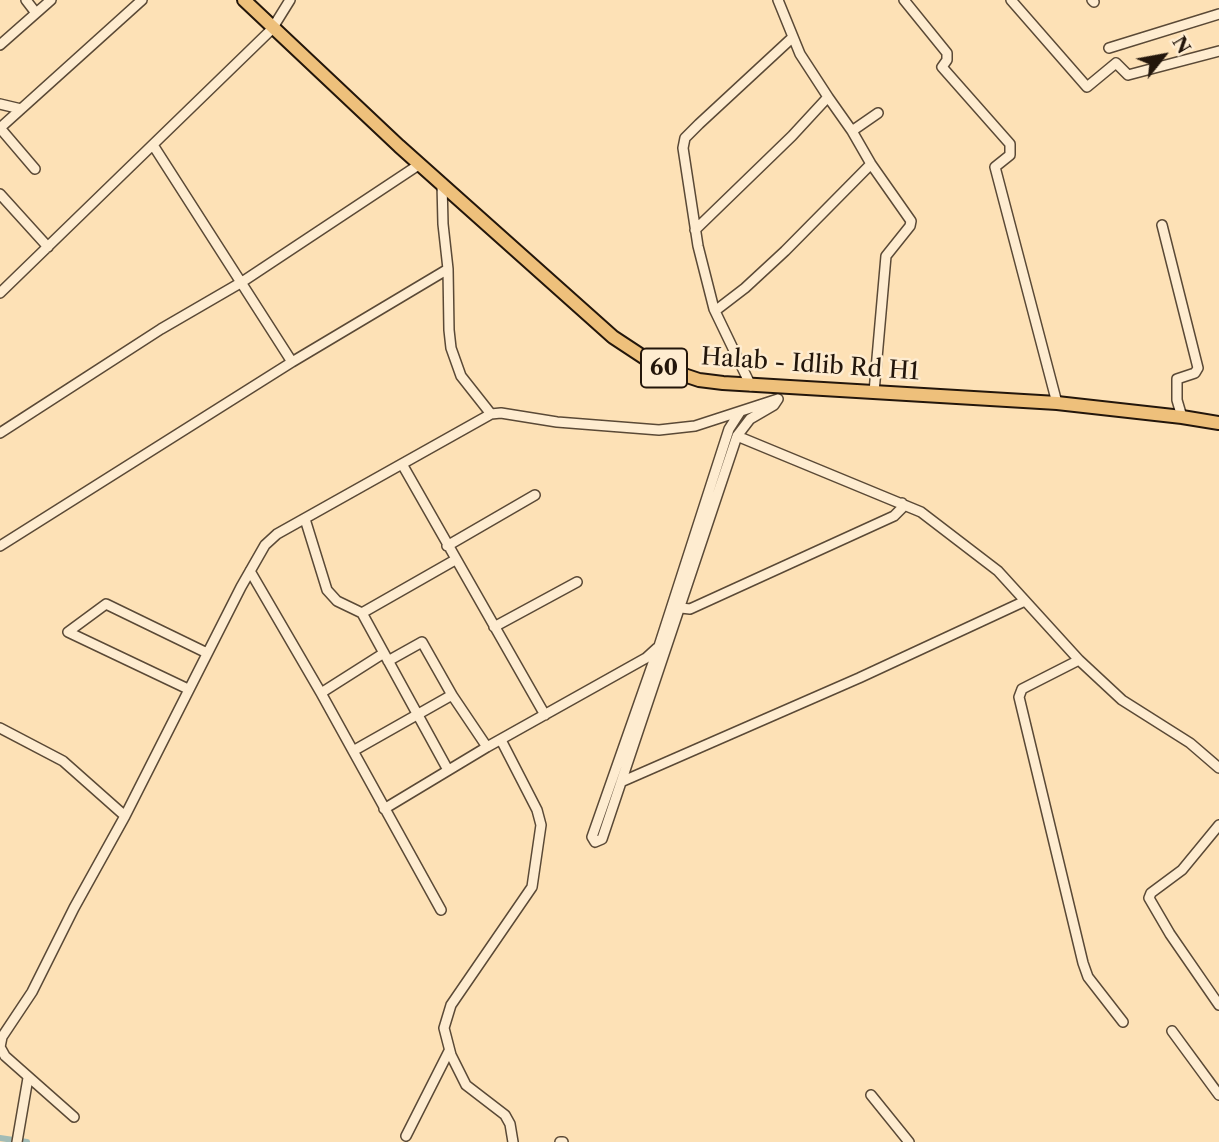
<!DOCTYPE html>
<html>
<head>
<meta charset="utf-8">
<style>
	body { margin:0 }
	#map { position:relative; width:1219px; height:1142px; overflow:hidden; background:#fde1b6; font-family:"Libre Caslon Text",serif }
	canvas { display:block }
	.north { position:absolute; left:1128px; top:21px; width:70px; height:70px; -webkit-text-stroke:5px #feecd0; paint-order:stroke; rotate:59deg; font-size:19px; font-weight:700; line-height:28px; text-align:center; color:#23160b }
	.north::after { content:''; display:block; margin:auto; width:24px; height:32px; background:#23160b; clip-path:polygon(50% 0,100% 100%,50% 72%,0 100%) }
</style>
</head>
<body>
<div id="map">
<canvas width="1219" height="1142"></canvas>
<div class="north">N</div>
</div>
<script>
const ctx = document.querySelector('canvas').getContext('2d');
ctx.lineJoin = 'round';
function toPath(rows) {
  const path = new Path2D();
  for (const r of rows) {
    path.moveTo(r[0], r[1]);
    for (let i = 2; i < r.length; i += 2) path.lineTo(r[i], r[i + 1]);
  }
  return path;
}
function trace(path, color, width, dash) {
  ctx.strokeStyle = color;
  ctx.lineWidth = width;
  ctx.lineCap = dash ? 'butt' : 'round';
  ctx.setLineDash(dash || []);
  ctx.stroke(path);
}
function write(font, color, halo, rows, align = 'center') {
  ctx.font = font + ' "Libre Caslon Text",serif';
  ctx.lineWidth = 5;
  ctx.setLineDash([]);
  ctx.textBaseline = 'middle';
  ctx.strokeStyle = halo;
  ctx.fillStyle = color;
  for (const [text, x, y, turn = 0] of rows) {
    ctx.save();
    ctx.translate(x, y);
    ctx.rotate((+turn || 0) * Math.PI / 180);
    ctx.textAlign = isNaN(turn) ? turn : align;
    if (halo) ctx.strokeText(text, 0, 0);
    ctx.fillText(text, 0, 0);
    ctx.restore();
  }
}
trace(toPath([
	[0,1138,27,1142]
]), '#a2bcb6', 6);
const minor = toPath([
	[26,0,36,13],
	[904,0,947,53,947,60,942,67,1010,144,1010,155,995,167,1057,403],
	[1011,0,1087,87,1116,63,1128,75,1219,51],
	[1092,0,1094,2],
	[0,45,51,0],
	[1109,48,1219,14],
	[828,97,852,131,871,164,911,221,910,226,886,256,874,392],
	[0,104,21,109],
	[0,128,142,0],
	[0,128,35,169],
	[852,131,878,113],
	[153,145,292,362],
	[442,183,443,224,448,269,449,330,451,348,461,376,491,414,501,413,557,422,659,430,695,426,778,399],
	[0,194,48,247],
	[1162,225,1198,368,1195,373,1177,379,1177,400,1182,417],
	[695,230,792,136,828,97,800,54,778,0],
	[0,293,272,29,290,0],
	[715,311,745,288,785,251,871,164],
	[751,386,714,309,698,246,683,148,685,138,699,124,793,37],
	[740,412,729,429,659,646,592,837,595,842,602,839,737,436,750,419,774,405,778,399],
	[0,433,161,329,242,282,420,164],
	[737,436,921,512,998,571,1079,660,1122,700,1190,743,1219,768],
	[402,464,545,715],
	[305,519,327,590,337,601,362,613,448,770],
	[0,546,292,362,448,269],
	[447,546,535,495],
	[250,571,321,693,441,910],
	[681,608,690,609,894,516,902,508,902,503],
	[362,613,455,560],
	[494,627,577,582],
	[1079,660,1022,689,1019,697,1083,963,1088,977,1123,1022],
	[388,661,422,642,452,695,487,747],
	[188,689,68,632,106,604,207,653],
	[321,693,384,653],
	[0,728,63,761,125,816],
	[501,740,537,810,541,825,532,887,451,1005,444,1028,451,1055,466,1085,505,1115,510,1124,513,1142],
	[353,751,452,695],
	[621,782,859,678,1025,601],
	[384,809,487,747,646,658,657,648],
	[1219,825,1182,870,1151,893,1149,898,1170,934,1219,1005],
	[1172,1031,1219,1095],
	[871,1095,909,1142],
	[74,1117,5,1056,0,1047,2,1037,32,992,74,908,125,816,241,587,265,545,277,534,491,414],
	[406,1136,449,1051],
	[17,1142,28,1078],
	[560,1142,563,1142]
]);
const highway = toPath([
	[244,0,399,146,613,337,657,366,699,380,723,383,1057,403,1182,417,1219,423]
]);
trace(minor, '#5a4936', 12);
trace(highway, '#23160b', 16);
trace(minor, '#feecd0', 9);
trace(highway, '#eec07b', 12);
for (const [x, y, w] of [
	[664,368,46]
]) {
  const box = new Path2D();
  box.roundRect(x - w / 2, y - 19.5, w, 39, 5);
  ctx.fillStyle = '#feecd0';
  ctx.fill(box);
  trace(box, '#23160b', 2);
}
write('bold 23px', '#23160b', null, [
	["60",664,368]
]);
write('24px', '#23160b', '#feecd0', [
	["Halab - Idlib Rd H1",810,365,4]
]);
</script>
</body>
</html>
